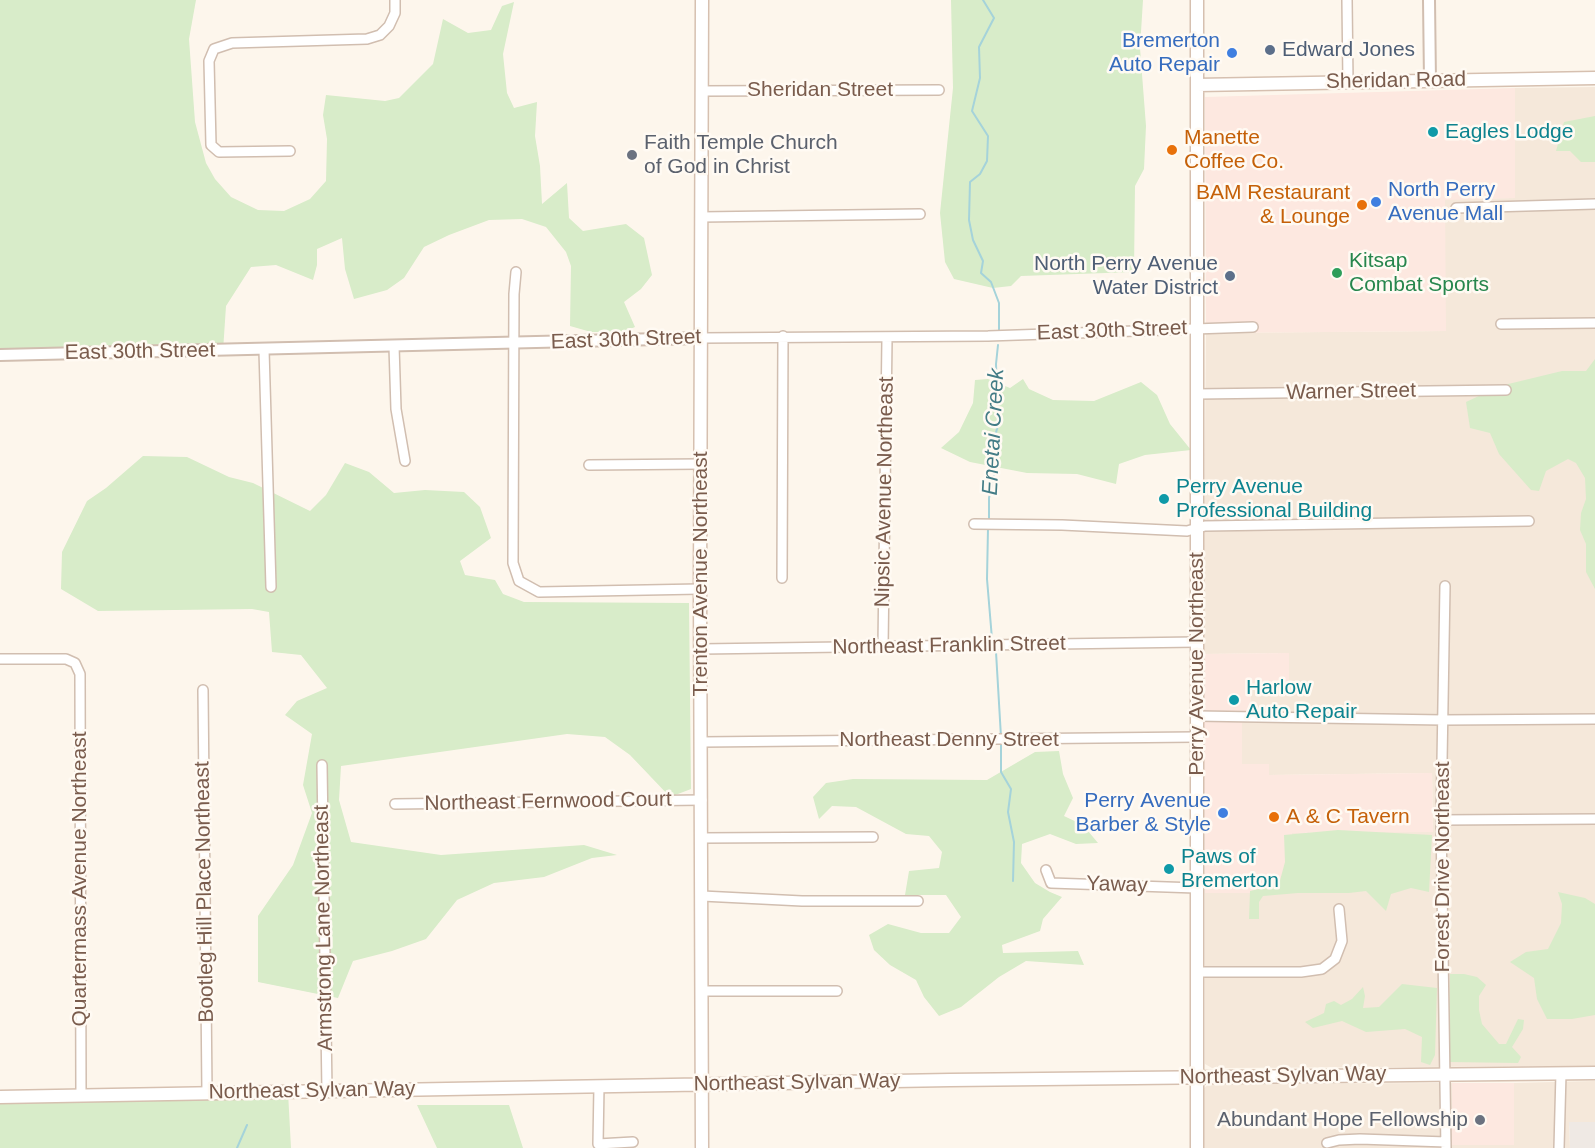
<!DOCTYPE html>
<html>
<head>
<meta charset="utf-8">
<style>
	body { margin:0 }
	canvas { display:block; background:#fdf6ec }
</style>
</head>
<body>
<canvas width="1595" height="1148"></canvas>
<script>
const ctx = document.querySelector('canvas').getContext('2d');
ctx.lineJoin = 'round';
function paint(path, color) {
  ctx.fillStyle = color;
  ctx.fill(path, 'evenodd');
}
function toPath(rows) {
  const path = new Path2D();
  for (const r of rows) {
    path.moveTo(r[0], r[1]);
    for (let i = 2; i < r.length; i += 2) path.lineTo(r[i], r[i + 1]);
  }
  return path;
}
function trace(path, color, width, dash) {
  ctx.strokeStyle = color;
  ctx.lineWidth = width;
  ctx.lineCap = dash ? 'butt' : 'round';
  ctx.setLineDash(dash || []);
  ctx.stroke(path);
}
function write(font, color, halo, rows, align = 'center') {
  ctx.font = font + ' Arial,sans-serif';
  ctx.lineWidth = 5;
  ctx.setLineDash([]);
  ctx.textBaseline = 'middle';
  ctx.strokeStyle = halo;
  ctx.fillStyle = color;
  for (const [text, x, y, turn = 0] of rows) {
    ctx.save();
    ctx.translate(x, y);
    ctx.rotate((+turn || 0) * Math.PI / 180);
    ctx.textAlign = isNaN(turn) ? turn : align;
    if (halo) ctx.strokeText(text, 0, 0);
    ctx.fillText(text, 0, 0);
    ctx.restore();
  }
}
paint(toPath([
	[1595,87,1595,1066,1212,1068,1205,1064,1205,893,1292,892,1292,833,1433,831,1432,773,1269,775,1242,764,1242,720,1251,720,1250,687,1289,653,1203,654,1206,333,1445,331,1445,199,1515,198,1515,88],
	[1595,1081,1595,1122,1569,1122,1570,1148,1204,1148,1203,1089,1209,1084,1452,1083,1452,1144,1513,1145,1514,1083]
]), '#f5e8da');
paint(toPath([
	[1515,88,1515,198,1445,200,1446,331,1206,333,1205,97],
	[1289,653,1289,686,1250,687,1251,720,1242,721,1242,764,1269,764,1269,775,1432,773,1433,832,1292,833,1292,893,1205,893,1203,654],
	[1452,1083,1514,1083,1514,1145,1452,1145]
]), '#fde8e0');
paint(toPath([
	[1569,1122,1595,1122,1595,1148,1570,1148]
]), '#efe9e4');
paint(toPath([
	[0,0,196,0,189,39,195,122,206,163,215,179,231,197,258,210,284,211,310,199,326,181,327,139,323,115,326,95,385,101,399,98,433,64,443,19,468,33,491,30,502,6,514,2,503,54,507,93,514,108,537,102,535,136,540,166,542,204,567,183,569,218,583,231,626,224,644,238,652,275,641,289,624,302,635,327,623,332,591,332,570,326,571,266,566,252,546,227,522,219,489,220,449,235,424,247,404,278,387,290,354,299,345,269,342,238,317,249,317,265,313,280,276,265,251,267,226,306,223,351,0,355],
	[951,0,1143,0,1140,48,1146,126,1144,169,1135,186,1134,272,1021,276,1011,286,993,288,954,279,945,262,940,213,953,88],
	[1595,116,1595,162,1581,162,1570,151,1556,151,1564,122],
	[1595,359,1595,589,1586,572,1586,544,1580,530,1581,513,1586,499,1585,478,1576,463,1568,459,1546,471,1539,491,1531,490,1499,454,1490,433,1470,428,1466,402,1500,386,1562,371,1586,371],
	[988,379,1010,388,1023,379,1029,389,1053,400,1094,401,1141,382,1157,395,1170,424,1191,450,1145,455,1119,464,1116,484,1077,474,1027,473,970,462,941,448,959,432,973,403,975,380],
	[143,456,187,457,229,477,253,483,310,511,326,495,345,463,369,472,394,493,425,490,464,492,480,507,491,538,460,561,465,575,495,580,503,594,524,602,689,603,691,789,670,797,630,755,605,737,567,734,341,766,339,800,351,842,441,855,584,845,617,855,592,858,544,877,494,883,457,900,426,939,392,951,353,961,338,998,258,982,258,916,293,865,312,813,303,785,312,734,285,715,297,701,327,688,301,655,272,652,269,612,252,609,98,611,61,589,62,552,87,501,106,488],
	[1059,751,1063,774,1073,798,1064,816,1083,825,1098,843,1076,844,1050,834,1022,844,1021,863,1035,883,1050,892,1062,897,1043,919,1040,931,1002,945,1003,953,1078,951,1084,965,1026,961,999,977,961,1007,939,1016,924,997,916,980,890,965,874,950,869,935,888,924,921,933,949,933,961,917,946,895,905,895,909,871,939,868,942,852,929,836,906,834,856,807,832,806,819,819,813,797,826,783,853,779,987,780,1035,752],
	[1338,830,1432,835,1429,892,1411,888,1391,894,1386,911,1366,891,1349,893,1298,893,1263,896,1259,902,1259,919,1249,919,1250,891,1279,884,1285,862,1284,835],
	[1558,892,1585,898,1595,904,1595,1015,1572,1019,1547,1019,1537,999,1534,978,1510,962,1526,952,1548,949,1561,923,1562,904],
	[1450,974,1464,974,1477,977,1486,985,1479,996,1479,1010,1482,1024,1499,1044,1506,1044,1518,1019,1524,1020,1523,1029,1512,1047,1521,1057,1518,1063,1448,1062],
	[1402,984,1437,988,1435,1055,1430,1065,1421,1062,1422,1037,1405,1029,1366,1032,1342,1021,1313,1028,1305,1022,1324,1013,1326,1004,1334,1001,1341,1005,1352,999,1363,987,1365,996,1363,1008,1379,1007],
	[288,1092,291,1148,0,1148,0,1097],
	[417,1105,509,1105,523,1148,437,1148]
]), '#d8ecc9');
trace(toPath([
	[983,0,994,18,979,47,980,78,972,111,988,136,987,161,980,174,970,182,969,220,973,240,983,261,981,273,991,282,999,303,999,330],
	[989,518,989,498,997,461,994,440,998,425,996,364,998,345],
	[988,528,987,579,992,639],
	[996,652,1001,737],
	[1001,742,1001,772,1011,789,1008,812,1014,842,1013,881],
	[237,1148,247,1125]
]), '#a5d3da', 2);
const minor = toPath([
	[1347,0,1348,82],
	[701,91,939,90],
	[290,151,219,152,211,145,209,61,214,49,232,43,367,39,380,35,389,26,395,13,395,0],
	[1456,208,1595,204],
	[701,217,920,214],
	[516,272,514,294,513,563,519,581,539,592,700,589],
	[1501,324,1595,323],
	[701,338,988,336,1253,327],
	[394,346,396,409,405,461],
	[264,350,271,587],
	[1197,394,1506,390],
	[589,465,701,464],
	[974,524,1062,525,1187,531,1205,526,1529,521],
	[782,578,783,336],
	[1445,586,1441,820,1446,1148],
	[883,647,887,338],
	[701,649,1197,642],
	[0,659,66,659,75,663,80,674,81,1096],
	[203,690,207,1093],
	[1197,716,1443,720,1595,719],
	[702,742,1196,737],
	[322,765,327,1091],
	[395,804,702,800],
	[1441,820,1595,819],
	[702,838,873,837],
	[1046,870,1051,883,1196,888],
	[702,896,802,901,918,901],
	[1196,972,1301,972,1322,969,1335,959,1342,941,1339,909],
	[703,991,837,991],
	[599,1086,598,1144,633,1142],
	[1327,1143,1339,1140,1360,1139,1446,1142],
	[1559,1148,1561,1073]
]);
const tertiary = toPath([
	[1429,0,1430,81],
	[0,355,701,338]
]);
const secondary = toPath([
	[702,0,700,589,702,1148],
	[1197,85,1595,78],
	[0,1097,950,1080,1595,1073],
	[1197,1148,1197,0]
]);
trace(minor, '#d1beb0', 12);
trace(tertiary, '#d1beb0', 14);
trace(secondary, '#d6c0b0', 15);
trace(minor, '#fff', 9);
trace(tertiary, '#fff', 10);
trace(secondary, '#fff', 12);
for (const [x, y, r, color] of [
	[1270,50,6,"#5c6f8a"],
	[1232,53,6,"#3f7fe0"],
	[1433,132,6,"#0f9aa8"],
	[1172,150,6,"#e8710a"],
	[632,155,6,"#6b7280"],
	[1376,202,6,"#3f7fe0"],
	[1362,205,6,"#e8710a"],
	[1337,273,6,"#2e9e5b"],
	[1230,276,6,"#5c6f8a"],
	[1164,499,6,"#0f9aa8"],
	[1234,700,6,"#0f9aa8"],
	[1223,813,6,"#3f7fe0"],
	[1274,817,6,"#e8710a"],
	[1169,869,6,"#0f9aa8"],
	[1480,1120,6,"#6b7280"]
]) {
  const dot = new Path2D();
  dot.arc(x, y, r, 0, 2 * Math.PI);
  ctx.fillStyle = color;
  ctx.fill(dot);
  trace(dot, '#fffaf3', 2);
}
write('21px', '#366cbe', '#fffaf3', [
	["Bremerton",1220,41],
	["Auto Repair",1220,65],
	["North Perry",1388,190,"left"],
	["Avenue Mall",1388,214,"left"],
	["Perry Avenue",1211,801],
	["Barber & Style",1211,825]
], 'right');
write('21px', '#4e5e75', '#fffaf3', [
	["Edward Jones",1282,50],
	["North Perry Avenue",1218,264,"right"],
	["Water District",1218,288,"right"]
], 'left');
write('21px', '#7a5c4d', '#fffaf3', [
	["Sheridan Road",1396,81,-1],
	["Sheridan Street",820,90],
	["East 30th Street",1112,331,-2],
	["East 30th Street",626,340,-2],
	["East 30th Street",140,352,-1],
	["Warner Street",1351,392,-1],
	["Nipsic Avenue Northeast",885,492,-89],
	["Trenton Avenue Northeast",701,574,-90],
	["Northeast Franklin Street",949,646,-1],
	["Perry Avenue Northeast",1197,664,-90],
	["Northeast Denny Street",949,740],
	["Northeast Fernwood Court",548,802,-1],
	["Forest Drive Northeast",1443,867,-90],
	["Quartermass Avenue Northeast",80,879,-90],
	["Yaway",1117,885,2],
	["Bootleg Hill Place Northeast",205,892,-91],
	["Armstrong Lane Northeast",324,928,-91],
	["Northeast Sylvan Way",1283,1076,-1],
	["Northeast Sylvan Way",797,1083,-1],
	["Northeast Sylvan Way",312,1091,-1]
]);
write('21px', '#0d838f', '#fffaf3', [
	["Eagles Lodge",1445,132],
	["Perry Avenue",1176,487],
	["Professional Building",1176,511],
	["Harlow",1246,688],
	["Auto Repair",1246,712],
	["Paws of",1181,857],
	["Bremerton",1181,881]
], 'left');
write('21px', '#c56008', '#fffaf3', [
	["Manette",1184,138],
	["Coffee Co.",1184,162],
	["BAM Restaurant",1350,193,"right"],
	["& Lounge",1350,217,"right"],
	["A & C Tavern",1286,817]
], 'left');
write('21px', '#5b616d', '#fffaf3', [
	["Faith Temple Church",644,143],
	["of God in Christ",644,167],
	["Abundant Hope Fellowship",1468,1120,"right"]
], 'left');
write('21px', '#27864d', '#fffaf3', [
	["Kitsap",1349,261],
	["Combat Sports",1349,285]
], 'left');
write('italic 22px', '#437c86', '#fffaf3', [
	["Enetai Creek",994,432,-87]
]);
</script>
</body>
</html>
